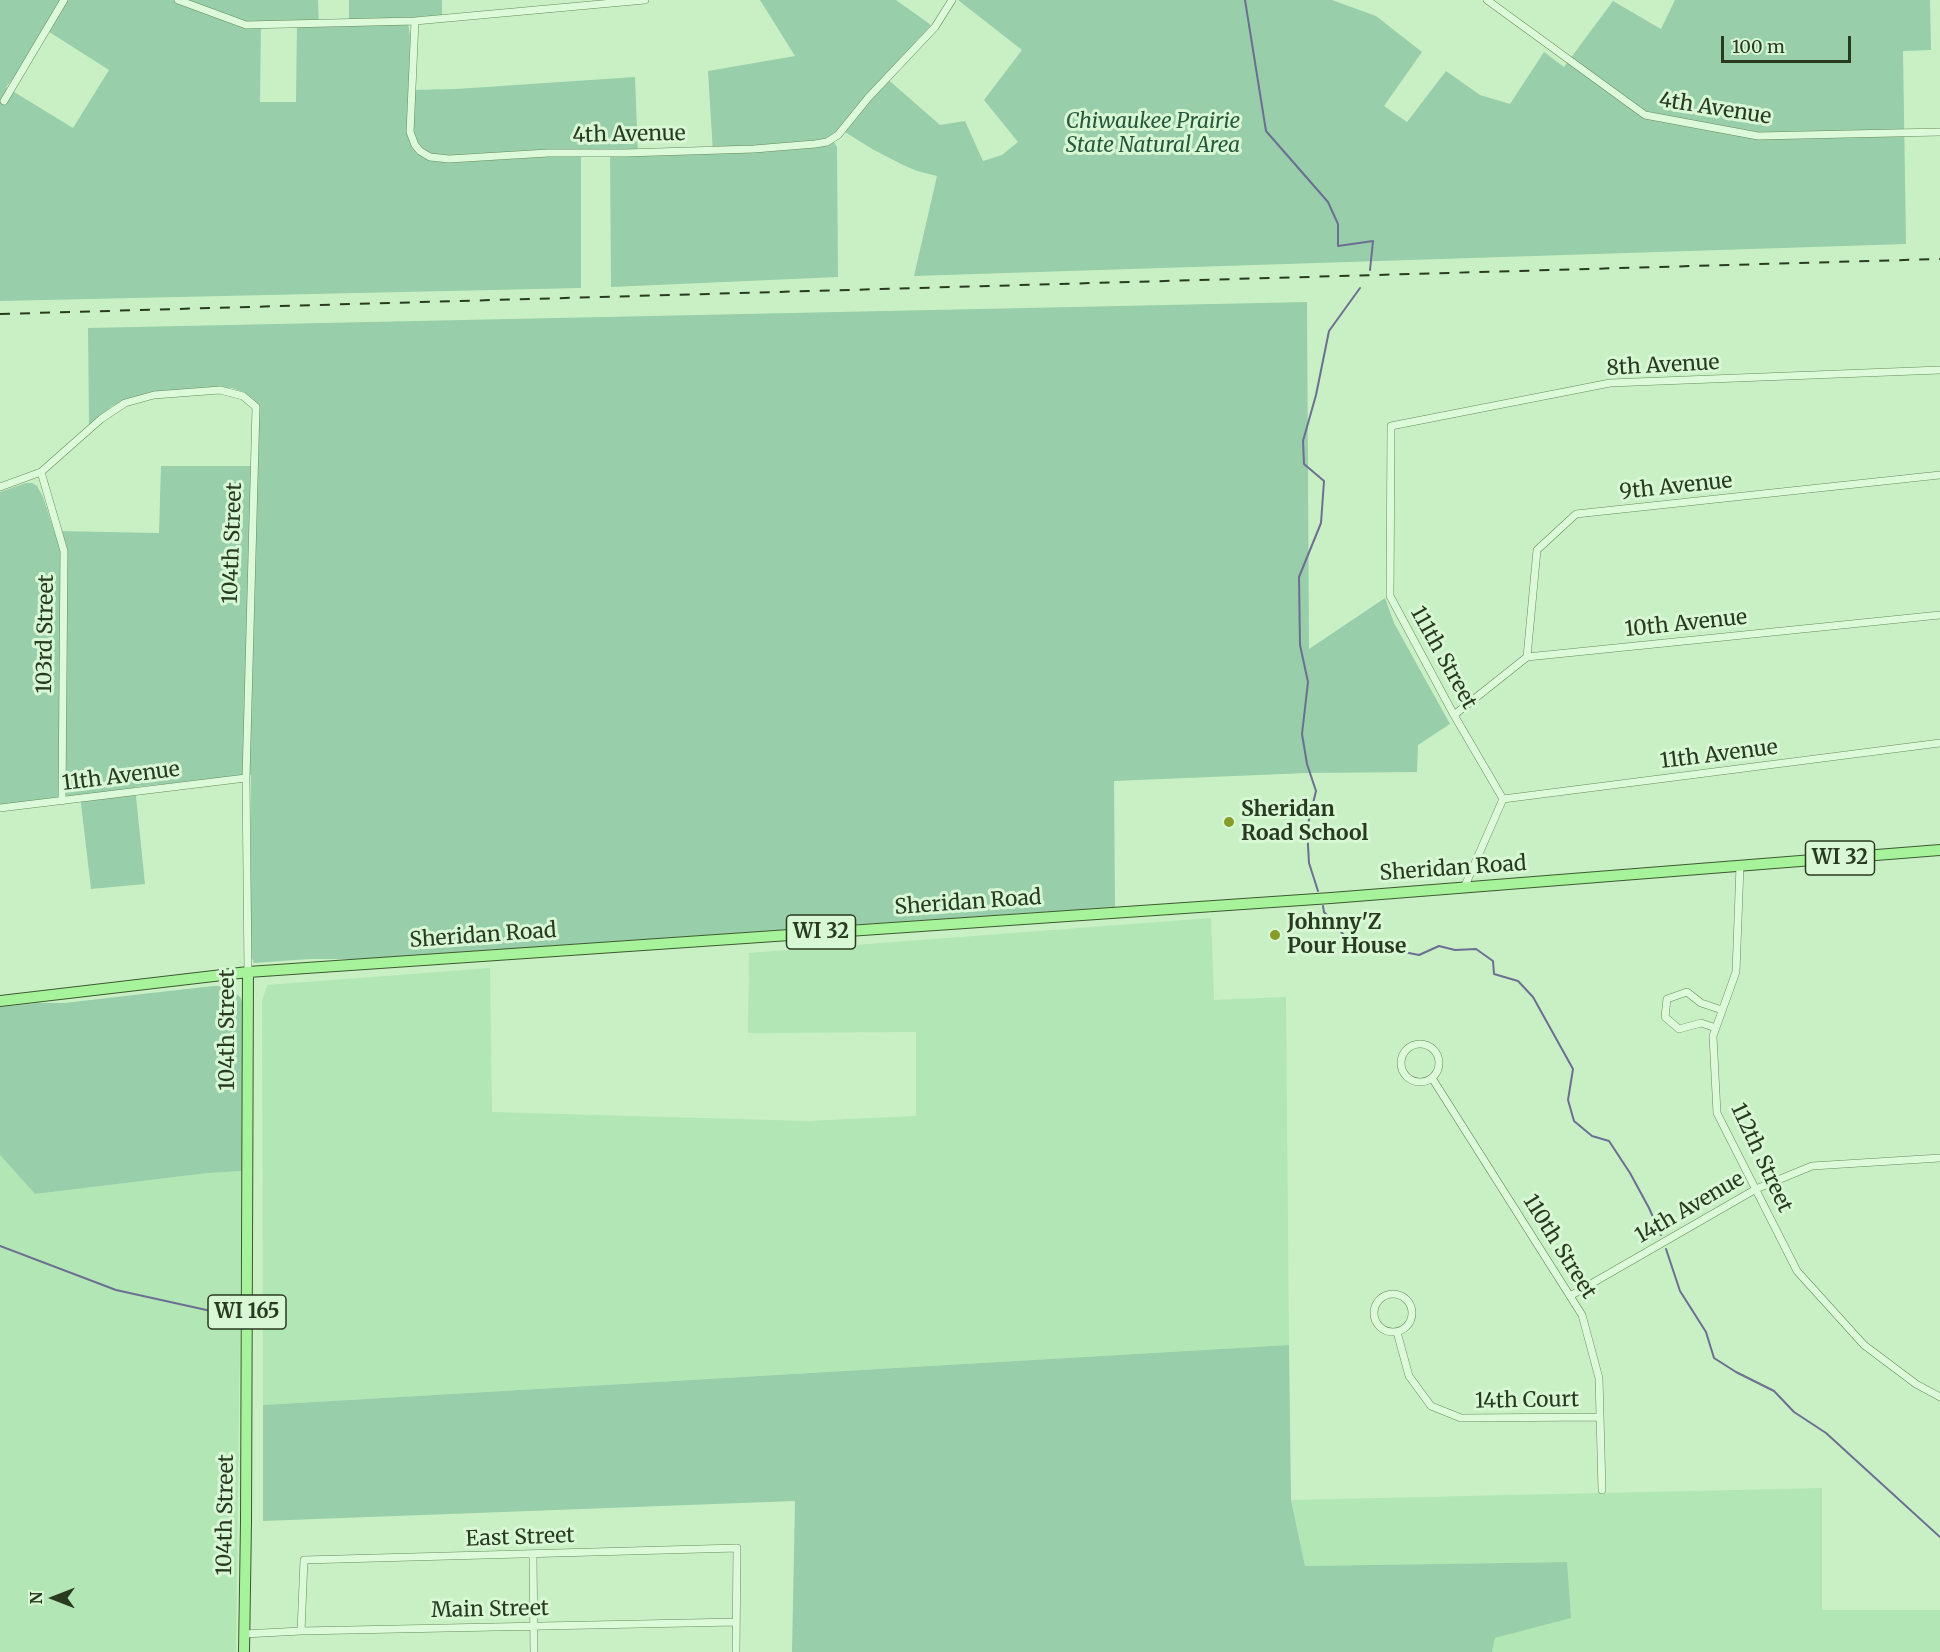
<!DOCTYPE html>
<html>
<head>
<meta charset="utf-8">
<style>
	body { margin:0 }
	#map { position:relative; width:1940px; height:1652px; overflow:hidden; background:#c9f0c5; font-family:Merriweather,serif }
	canvas { display:block }
	.north { position:absolute; left:24px; top:1568px; width:60px; height:60px; -webkit-text-stroke:4px #d8f7d5; paint-order:stroke; rotate:270deg; font-size:16px; font-weight:700; line-height:24px; text-align:center; color:#283b1f }
	.north::after { content:''; display:block; margin:auto; width:21px; height:27px; background:#283b1f; clip-path:polygon(50% 0,100% 100%,50% 72%,0 100%) }
	.scale { position:absolute; left:1721px; top:36px; width:130px; height:27px; box-sizing:border-box; border:3px solid #283b1f; border-top:0; padding-left:8px; font-size:18px; line-height:21px; white-space:nowrap; color:#283b1f; -webkit-text-stroke:4px #d8f7d5; paint-order:stroke }
</style>
</head>
<body>
<div id="map">
<canvas width="1940" height="1652"></canvas>
<div class="north">N</div>
<div class="scale">100 m</div>
</div>
<script>
const ctx = document.querySelector('canvas').getContext('2d');
ctx.lineJoin = 'round';
function paint(path, color) {
  ctx.fillStyle = color;
  ctx.fill(path, 'evenodd');
}
function toPath(rows) {
  const path = new Path2D();
  for (const r of rows) {
    if (r.length === 3) {
      path.moveTo(r[0] + r[2], r[1]);
      path.arc(r[0], r[1], r[2], 0, 2 * Math.PI);
      continue;
    }
    path.moveTo(r[0], r[1]);
    for (let i = 2; i < r.length; i += 2) path.lineTo(r[i], r[i + 1]);
  }
  return path;
}
function trace(path, color, width, dash) {
  ctx.strokeStyle = color;
  ctx.lineWidth = width;
  ctx.lineCap = dash ? 'butt' : 'round';
  ctx.setLineDash(dash || []);
  ctx.stroke(path);
}
function write(font, color, halo, rows, align = 'center') {
  ctx.font = font + ' Merriweather,serif';
  ctx.lineWidth = 6;
  ctx.setLineDash([]);
  ctx.textBaseline = 'middle';
  ctx.strokeStyle = halo;
  ctx.fillStyle = color;
  for (const [text, x, y, turn = 0] of rows) {
    ctx.save();
    ctx.translate(x, y);
    ctx.rotate((+turn || 0) * Math.PI / 180);
    ctx.textAlign = isNaN(turn) ? turn : align;
    if (halo) ctx.strokeText(text, 0, 0);
    ctx.fillText(text, 0, 0);
    ctx.restore();
  }
}
paint(toPath([
	[1211,918,1214,1000,1286,997,1289,1345,263,1405,262,1001,267,985,490,968,492,1112,807,1121,916,1116,916,1032,748,1033,749,953],
	[0,1155,35,1194,208,1173,242,1171,236,1652,0,1652],
	[1822,1488,1822,1610,1940,1610,1940,1652,1492,1652,1495,1638,1570,1618,1566,1562,1305,1566,1291,1500]
]), '#b2e6b4');
paint(toPath([
	[0,0,318,0,319,27,349,26,349,0,442,0,442,15,407,18,410,35,409,90,456,89,635,77,638,155,713,153,708,71,795,56,760,0,896,0,931,25,884,76,940,125,965,121,983,161,1002,155,1018,142,984,100,1022,50,958,0,1332,0,1376,16,1422,52,1384,106,1407,122,1446,71,1480,95,1510,104,1544,52,1564,67,1613,1,1661,29,1675,0,1930,0,1931,50,1903,51,1906,244,914,276,937,176,917,171,903,165,874,150,840,129,830,136,837,147,838,277,611,287,610,150,581,149,581,288,0,301],
	[297,21,296,102,260,102,261,22],
	[43,28,109,70,73,128,6,87,16,75],
	[1307,302,1309,649,1385,598,1394,623,1450,724,1418,745,1417,772,1307,773,1114,781,1115,907,356,959,310,959,254,963,250,954,251,775,135,787,145,884,91,889,80,795,0,805,0,492,26,483,32,483,37,486,43,497,54,531,159,533,161,466,258,466,259,419,256,405,252,398,243,392,232,388,201,388,136,396,112,406,89,425,88,328],
	[213,986,226,986,234,991,241,998,244,1011,242,1171,208,1173,35,1194,0,1155,0,1007,38,1003,64,1003],
	[1289,1345,1291,1500,1305,1566,1567,1562,1571,1618,1495,1638,1492,1652,792,1652,795,1501,263,1521,263,1405]
]), '#98cea9');
trace(toPath([
	[1245,0,1266,131,1328,202,1338,224,1338,246,1373,241,1370,270],
	[1318,891,1309,863,1307,828,1316,791,1307,764,1302,734,1308,682,1300,645,1299,577,1321,523,1324,481,1304,464,1303,441,1316,395,1329,331,1360,288],
	[1323,906,1324,912,1349,941,1419,955,1439,946,1455,950,1476,949,1493,961,1494,974,1518,981,1533,997,1573,1069,1568,1100,1574,1121,1592,1136,1609,1141,1630,1173,1649,1208,1661,1235],
	[0,1246,116,1290,220,1313],
	[1666,1249,1680,1291,1706,1332,1714,1358,1736,1372,1774,1391,1794,1412,1826,1433,1940,1537]
]), '#6d6f92', 2);
const minor = toPath([
	[178,0,246,25,415,21,645,0],
	[1487,0,1645,115,1758,136,1940,132],
	[415,21,410,132,415,145,420,151,430,157,449,159,548,153,625,153,754,149,815,144,827,142,838,135,868,98,935,27,952,0],
	[4,101,64,0],
	[41,472,64,551,62,801],
	[0,487,41,472,101,419,125,403,154,395,220,390,243,396,256,407,246,778,248,972],
	[1527,657,1537,550,1576,514,1940,475],
	[1454,715,1527,657,1940,615],
	[1503,799,1940,743],
	[0,808,246,778],
	[1740,866,1736,972,1713,1036,1717,1113,1797,1271,1864,1345,1916,1384,1940,1397],
	[1464,888,1503,799,1454,715,1390,596,1391,426,1610,383,1940,370],
	[1716,1028,1701,1023,1679,1029,1665,1017,1667,999,1687,992,1701,1003,1722,1010],
	[1420,1063,19],
	[1432,1078,1582,1315,1599,1378,1602,1490],
	[1393,1313,19],
	[1570,1296,1756,1189,1812,1166,1940,1158],
	[1397,1332,1409,1376,1431,1406,1461,1418,1600,1417],
	[533,1554,534,1652],
	[301,1631,304,1560,737,1548,736,1652],
	[244,1634,301,1631,736,1622]
]);
const primary = toPath([
	[0,1001,248,972,1331,898,1940,850],
	[244,1652,246,1522,248,972]
]);
trace(minor, '#678b5a', 8);
trace(primary, '#3d592e', 12);
trace(minor, '#dcfad9', 7);
trace(primary, '#a6f39c', 10);
trace(toPath([
	[0,314,1940,259]
]), '#283b1f', 2, [10, 10]);
for (const [x, y, r, color] of [
	[1229,822,6,"#869c28"],
	[1275,935,6,"#869c28"]
]) {
  const dot = new Path2D();
  dot.arc(x, y, r, 0, 2 * Math.PI);
  ctx.fillStyle = color;
  ctx.fill(dot);
  trace(dot, '#d8f7d5', 2);
}
for (const [x, y, w] of [
	[1840,858,69],
	[821,932,69],
	[247,1312,78]
]) {
  const box = new Path2D();
  box.roundRect(x - w / 2, y - 17, w, 34, 4.5);
  ctx.fillStyle = '#d8f7d5';
  ctx.fill(box);
  trace(box, '#283b1f', 1.5);
}
write('bold 20px', '#283b1f', null, [
	["WI 32",1840,858],
	["WI 32",821,932],
	["WI 165",247,1312]
]);
write('21px', '#283b1f', '#d8f7d5', [
	["4th Avenue",1715,109,9],
	["4th Avenue",629,135,-1],
	["8th Avenue",1663,366,-3],
	["9th Avenue",1676,487,-6],
	["104th Street",233,543,-88],
	["10th Avenue",1686,624,-6],
	["103rd Street",46,634,-89],
	["111th Street",1443,658,61],
	["11th Avenue",1719,755,-7],
	["11th Avenue",121,777,-7],
	["Sheridan Road",1453,869,-4],
	["Sheridan Road",968,903,-4],
	["Sheridan Road",483,936,-4],
	["104th Street",228,1030,-90],
	["112th Street",1761,1158,65],
	["14th Avenue",1690,1208,-30],
	["110th Street",1559,1247,58],
	["14th Court",1527,1401,-1],
	["104th Street",226,1515,-89],
	["East Street",520,1538,-2],
	["Main Street",490,1610,-1]
]);
write('italic 21px', '#25583c', '#d8f7d5', [
	["Chiwaukee Prairie",1153,122],
	["State Natural Area",1153,146]
]);
write('bold 21px', '#283b1f', '#d8f7d5', [
	["Sheridan",1241,810],
	["Road School",1241,834],
	["Johnny'Z",1287,923],
	["Pour House",1287,947]
], 'left');
</script>
</body>
</html>
